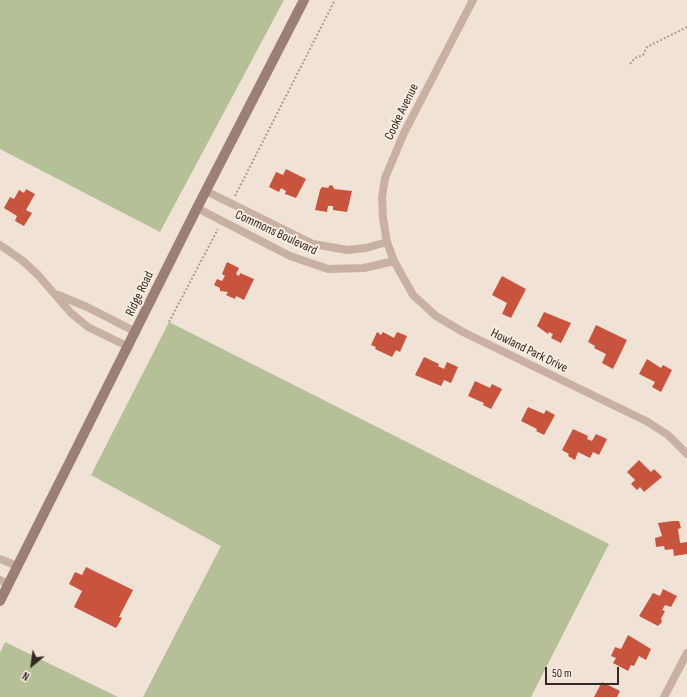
<!DOCTYPE html>
<html>
<head>
<meta charset="utf-8">
<style>
	body { margin:0 }
	#map { position:relative; width:687px; height:697px; overflow:hidden; background:#f1e2d6; font-family:"Sofia Sans Condensed",sans-serif }
	canvas { display:block }
	.north { position:absolute; left:12px; top:645px; width:40px; height:40px; -webkit-text-stroke:3px #f9ede2; paint-order:stroke; rotate:209deg; font-size:11px; font-weight:700; line-height:16px; text-align:center; color:#332825 }
	.north::after { content:''; display:block; margin:auto; width:14px; height:18px; background:#332825; clip-path:polygon(50% 0,100% 100%,50% 72%,0 100%) }
	.scale { position:absolute; left:545px; top:667px; width:74px; height:18px; box-sizing:border-box; border:2px solid #332825; border-top:0; padding-left:5px; font-size:12px; line-height:14px; white-space:nowrap; color:#332825; -webkit-text-stroke:3px #f9ede2; paint-order:stroke }
</style>
</head>
<body>
<div id="map">
<canvas width="687" height="697"></canvas>
<div class="north">N</div>
<div class="scale">50 m</div>
</div>
<script>
const ctx = document.querySelector('canvas').getContext('2d');
ctx.lineJoin = 'round';
function paint(path, color) {
  ctx.fillStyle = color;
  ctx.fill(path, 'evenodd');
}
function toPath(rows) {
  const path = new Path2D();
  for (const r of rows) {
    path.moveTo(r[0], r[1]);
    for (let i = 2; i < r.length; i += 2) path.lineTo(r[i], r[i + 1]);
  }
  return path;
}
function trace(path, color, width, dash) {
  ctx.strokeStyle = color;
  ctx.lineWidth = width;
  ctx.lineCap = dash ? 'butt' : 'round';
  ctx.setLineDash(dash || []);
  ctx.stroke(path);
}
function write(font, color, halo, rows, align = 'center') {
  ctx.font = font + ' "Sofia Sans Condensed",sans-serif';
  ctx.lineWidth = 4;
  ctx.setLineDash([]);
  ctx.textBaseline = 'middle';
  ctx.strokeStyle = halo;
  ctx.fillStyle = color;
  for (const [text, x, y, turn = 0] of rows) {
    ctx.save();
    ctx.translate(x, y);
    ctx.rotate((+turn || 0) * Math.PI / 180);
    ctx.textAlign = isNaN(turn) ? turn : align;
    if (halo) ctx.strokeText(text, 0, 0);
    ctx.fillText(text, 0, 0);
    ctx.restore();
  }
}
paint(toPath([
	[0,0,284,0,160,232,0,149],
	[169,322,609,544,531,697,143,697,221,546,91,475],
	[5,642,118,697,0,697,0,653]
]), '#b5c096');
paint(toPath([
	[286,169,306,179,296,198,285,194,286,191,281,188,279,192,269,187,276,172,283,175],
	[330,185,333,186,334,189,352,191,347,212,333,210,333,206,328,206,327,212,315,210,320,190,322,187,328,188],
	[26,189,35,194,26,210,32,213,24,226,15,221,17,216,4,208,10,197,14,199,19,190,24,193],
	[227,262,239,268,236,274,239,276,240,273,254,279,244,300,236,296,235,299,226,295,228,292,220,291,220,288,214,285,217,279,222,281,225,276,222,274],
	[502,276,526,289,511,318,502,314,507,303,492,295],
	[544,312,571,323,561,343,551,338,553,334,549,332,548,334,537,326],
	[596,325,627,340,613,369,602,363,606,354,594,348,595,346,588,342],
	[377,332,381,335,383,332,394,338,397,332,407,336,400,352,396,350,392,357,375,349,376,347,371,345],
	[424,357,439,364,438,366,444,369,447,362,458,367,451,383,444,380,441,386,415,375],
	[647,359,661,368,663,365,672,370,661,392,652,387,655,382,639,374],
	[475,381,490,388,492,384,502,389,491,409,483,405,484,403,468,396],
	[528,407,544,414,546,410,555,415,544,435,536,431,537,429,521,421],
	[573,429,588,436,587,439,592,441,596,434,607,439,599,455,593,452,590,458,578,452,575,460,568,456,569,454,562,450],
	[639,460,651,472,654,469,662,477,644,492,640,487,637,490,631,484,635,480,627,472],
	[673,521,679,521,681,528,678,529,680,543,687,542,687,554,674,556,673,549,665,550,664,546,656,547,655,538,662,536,658,523],
	[86,567,133,590,119,617,122,618,116,628,74,607,82,591,69,584,75,572,82,575],
	[663,589,677,596,671,607,665,605,662,610,665,611,661,619,662,622,658,626,639,616,653,593,660,596],
	[628,635,651,649,646,660,639,656,634,666,631,665,628,671,613,663,616,658,611,656,615,647,621,649],
	[602,682,620,691,617,697,594,697]
]), '#c8543d');
trace(toPath([
	[630,64,635,58,643,55,647,47,687,27],
	[235,196,335,0],
	[169,322,218,229]
]), '#b49b8d', 2, [2, 2]);
trace(toPath([
	[473,0,404,133,385,178,382,197,383,218,387,242,394,261,413,295,436,316,463,332,646,421,668,435,687,454],
	[206,191,313,244,347,250,366,248,387,242],
	[197,208,290,256,328,269,364,268,394,261],
	[0,245,23,261,38,275,71,313,88,327,129,347],
	[58,295,87,307,136,332],
	[0,559,17,566],
	[0,580,8,584],
	[664,697,687,653]
]), '#c9b1a2', 8);
trace(toPath([
	[0,601,197,208,304,0]
]), '#9c7f74', 10);
write('13px', '#332825', '#f9ede2', [
	["Cooke Avenue",402,112,-64],
	["Commons Boulevard",276,233,25],
	["Ridge Road",140,294,-64],
	["Howland Park Drive",529,351,26]
]);
</script>
</body>
</html>
